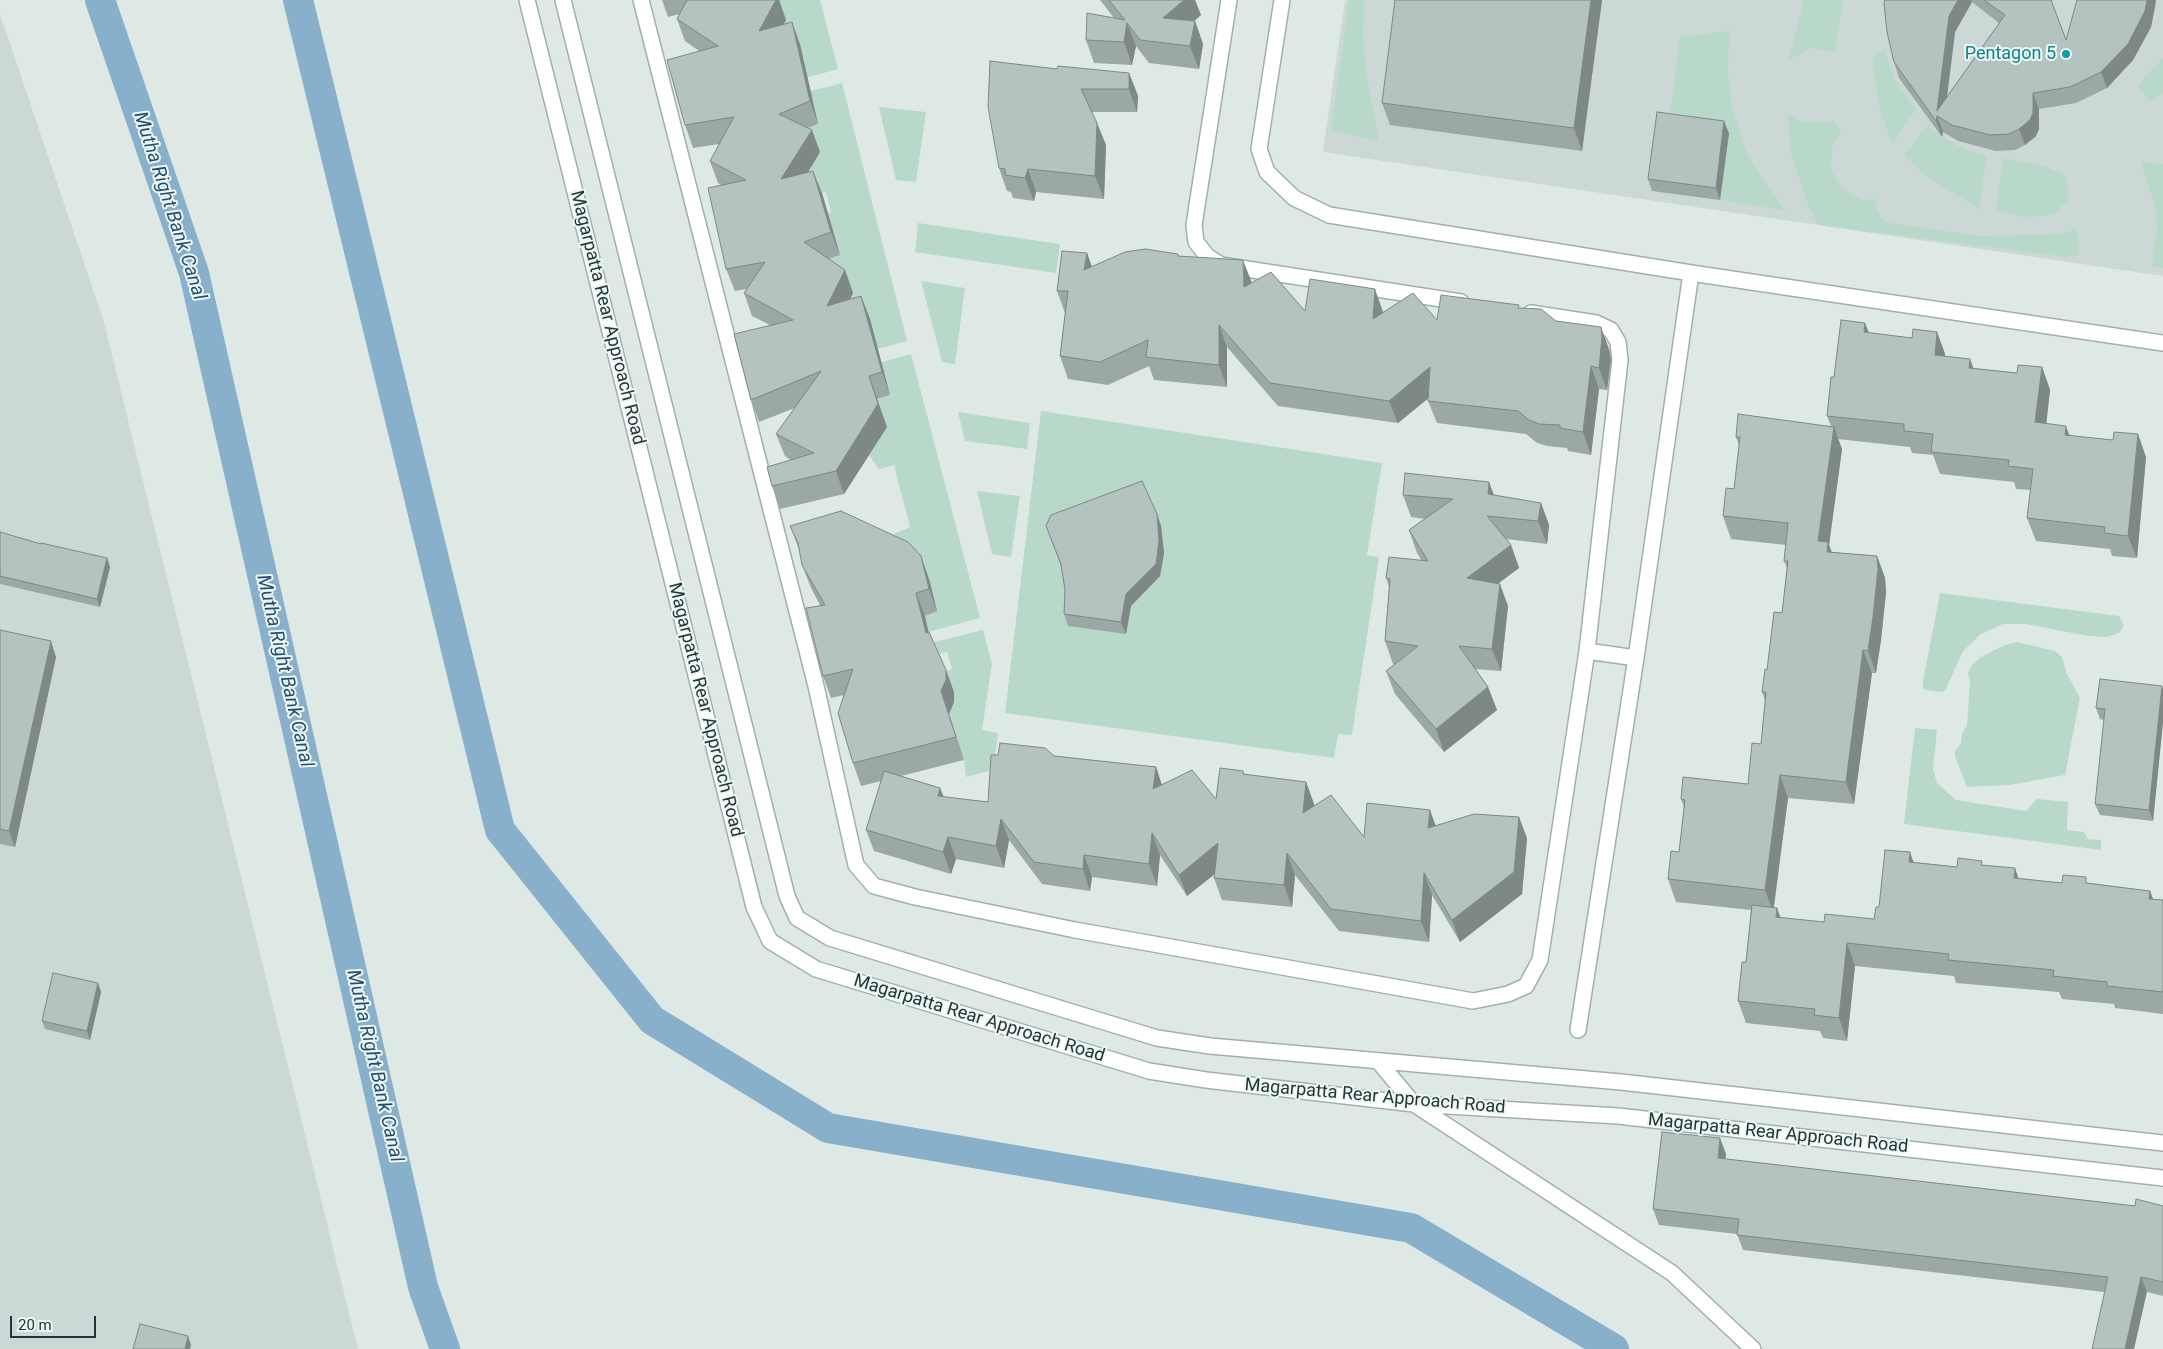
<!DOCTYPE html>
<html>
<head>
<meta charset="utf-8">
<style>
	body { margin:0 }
	#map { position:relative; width:2163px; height:1349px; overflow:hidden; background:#dee9e6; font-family:Roboto,sans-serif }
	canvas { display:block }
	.scale { position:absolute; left:10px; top:1316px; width:86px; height:22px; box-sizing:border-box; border:2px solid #203737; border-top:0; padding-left:6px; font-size:15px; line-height:18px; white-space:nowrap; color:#203737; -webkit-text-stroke:4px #eef6f4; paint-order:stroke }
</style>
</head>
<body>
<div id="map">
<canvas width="2163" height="1349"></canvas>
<div class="scale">20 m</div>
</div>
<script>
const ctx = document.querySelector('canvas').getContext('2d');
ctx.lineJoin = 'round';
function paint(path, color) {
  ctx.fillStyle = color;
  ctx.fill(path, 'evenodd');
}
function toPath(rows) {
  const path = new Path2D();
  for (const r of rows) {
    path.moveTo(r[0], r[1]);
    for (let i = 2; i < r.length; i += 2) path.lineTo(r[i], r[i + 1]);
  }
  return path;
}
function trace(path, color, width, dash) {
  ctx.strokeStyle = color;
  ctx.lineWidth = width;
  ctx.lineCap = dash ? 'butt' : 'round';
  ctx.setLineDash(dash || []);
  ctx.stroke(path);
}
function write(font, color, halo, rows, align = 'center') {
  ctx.font = font + ' Roboto,sans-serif';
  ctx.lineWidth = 4;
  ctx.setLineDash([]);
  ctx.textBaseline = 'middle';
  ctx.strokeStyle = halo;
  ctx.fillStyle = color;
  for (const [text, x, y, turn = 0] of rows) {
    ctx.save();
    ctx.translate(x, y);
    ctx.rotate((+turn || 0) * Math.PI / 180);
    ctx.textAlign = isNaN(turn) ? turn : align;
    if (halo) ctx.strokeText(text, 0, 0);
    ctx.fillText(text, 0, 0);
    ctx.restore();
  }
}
paint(toPath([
	[1345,0,2163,0,2163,276,1323,152],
	[0,14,103,319,358,1349,0,1349]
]), '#ccd8d6');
paint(toPath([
	[755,0,820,0,838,69,795,81,791,66,805,62,800,45],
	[1349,0,1364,0,1363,36,1366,72,1379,142,1331,130],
	[1804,0,1843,0,1834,52,1810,48,1789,60],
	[1729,31,1728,72,1732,110,1745,149,1762,179,1786,211,1720,200,1729,133,1669,125,1680,37],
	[1885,51,1895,80,1916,110,1892,143,1880,110,1872,57],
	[2163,58,2163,93,2151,102,2138,86],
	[842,83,907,341,852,356,855,323,829,276,828,259,840,254,818,216,831,212,826,192,809,197,806,129,818,124,814,104,799,94],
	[879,107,926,112,916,182,896,180],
	[1788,113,1803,122,1824,122,1834,120,1841,133,1833,143,1830,168,1841,187,1852,195,1863,200,1874,199,1878,213,1884,222,1980,236,2060,234,2076,229,2079,242,2078,255,2066,257,1818,225,1806,199,1791,152],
	[1927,126,1957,145,1974,153,1987,155,1979,209,1928,177,1904,155],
	[2003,158,2043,166,2061,173,2067,179,2068,200,2055,213,2042,216,2026,217,1996,211],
	[2140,160,2147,163,2163,164,2163,268,2152,266,2157,229,2155,205],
	[918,223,1060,244,1056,273,915,252],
	[921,281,965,288,955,364,942,362],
	[911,354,980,618,928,632,894,534,910,527,894,465,879,469,869,455,887,427,877,399,890,395,885,374,856,369],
	[1041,411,1382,463,1367,555,1379,557,1352,735,1338,734,1334,758,1005,713],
	[958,412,1030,423,1027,449,965,441],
	[977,491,1020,496,1011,557,992,554],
	[1940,593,2119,616,2124,625,2119,633,2106,637,2088,636,2026,624,2003,624,1981,634,1963,651,1946,689,1943,692,1926,690,1923,688,1923,681],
	[983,630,992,664,982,730,998,733,993,770,966,777,964,760,948,726,950,711,945,672,952,669,947,652,935,655,931,643],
	[2017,642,2055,651,2062,657,2067,674,2080,698,2065,775,2009,785,1967,787,1955,756,1955,751,1961,744,1962,734,1967,725,1970,681,1968,673,1971,666,1981,657,2005,645],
	[1915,728,1937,730,1933,769,1937,783,1956,800,2026,811,2037,799,2068,802,2067,830,2084,832,2088,839,2101,840,2101,850,1904,824]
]), '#b8d9c9');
trace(toPath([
	[100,0,194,273,423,1287,445,1349],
	[298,0,500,830,652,1020,828,1128,1411,1228,1614,1349]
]), '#88b0cb', 30);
const minor = toPath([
	[641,0,816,686,856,865,874,886,915,897,1075,930,1473,1001,1508,994,1526,986,1540,960,1587,651,1620,360,1618,342,1611,330,1596,323,1531,313],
	[1229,0,1194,225,1196,242,1207,256,1221,265,1461,302],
	[1282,0,1259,149,1267,172,1294,198,1329,215,1691,273,2163,343],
	[1587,651,1636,658],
	[1578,1030,1636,658,1691,273]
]);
const tertiary = toPath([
	[527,0,754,907,770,941,816,969,1149,1071,1206,1080,1414,1104,1618,1116,2163,1178],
	[563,0,787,896,797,918,830,938,1157,1038,1210,1046,1621,1082,2163,1143],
	[1378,1061,1414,1104,1672,1273,1753,1349]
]);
trace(minor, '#a1b0ae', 18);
trace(tertiary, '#a1b0ae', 18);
trace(minor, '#fff', 15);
trace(tertiary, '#fff', 15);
paint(toPath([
	[662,0,779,0,786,20,784,24,800,44,818,124,808,128,820,152,808,172,822,193,840,255,828,259,845,270,853,293,850,300,861,296,870,319,890,395,877,399,887,427,844,494,780,509,772,486,791,460,785,456,776,434,795,408,759,422,751,400,770,325,752,316,744,293,747,289,735,291,726,269,721,185,718,183,710,161,719,144,693,148,685,125,699,51,685,41,677,19,679,14,668,17],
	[1100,0,1195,0,1201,15,1194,21,1195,21,1203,44,1199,69,1149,63,1136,46,1132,65,1094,63,1086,40,1114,18],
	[1602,0,1582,151,1390,125,1382,103],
	[1885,0,2051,0,2066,40,2156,3,2151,27,2133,60,2107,88,2076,103,2039,109,2039,129,2036,136,2025,145,2015,150,1996,151,1958,141,1943,132,1942,137,1899,78,1894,62],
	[1972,2,1999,23,1947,98,1955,32],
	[1057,69,1129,73,1138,96,1137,112,1092,112,1106,145,1104,199,1036,192,1034,201,1013,198,1011,192,1007,191,999,168],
	[1729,133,1720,200,1652,191,1648,179],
	[1087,253,1092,267,1179,256,1252,283,1305,311,1383,312,1383,313,1437,320,1520,308,1556,321,1609,349,1611,360,1607,390,1599,389,1591,455,1568,451,1567,448,1547,446,1537,443,1526,434,1437,423,1428,401,1429,398,1398,423,1278,406,1227,347,1227,387,1154,380,1149,366,1108,385,1068,379,1060,356,1065,313,1057,291],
	[1865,323,1869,333,1912,338,1937,332,1945,354,1945,356,1973,368,2017,373,2042,367,2050,390,2046,424,2070,435,2146,457,2137,558,2112,556,2110,549,2036,541,2027,518,2031,490,2016,489,2014,482,1940,474,1933,455,1912,453,1910,447,1838,439,1842,449,1829,545,1832,552,1877,556,1885,578,1886,592,1881,640,1876,673,1872,673,1854,804,1788,798,1774,907,1777,908,1780,918,1824,922,1874,919,1879,907,1914,862,1957,867,1983,865,2019,878,2062,883,2089,883,2150,891,2153,899,2163,900,2163,1014,2115,1008,2114,1004,2062,999,2059,992,1956,983,1954,976,1855,966,1847,1041,1823,1038,1820,1031,1746,1023,1738,1001,1746,962,1751,910,1676,902,1668,879,1679,852,1684,807,1681,799,1748,784,1761,744,1765,700,1762,692,1782,613,1787,568,1784,561,1786,545,1731,539,1723,516,1734,489,1739,445,1736,437,1831,426,1827,416,1834,377],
	[1489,482,1494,495,1541,503,1549,525,1547,544,1506,539,1511,545,1519,568,1498,583,1508,606,1501,671,1475,669,1488,687,1497,710,1444,752,1395,694,1386,671,1395,664,1393,664,1385,641,1389,587,1386,578,1422,561,1417,553,1409,530,1425,519,1411,517,1403,495],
	[1157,514,1161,526,1164,553,1160,576,1131,606,1126,634,1068,626,1064,614,1065,590,1061,566,1046,526],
	[790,526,929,579,937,611,925,616,928,632,954,692,954,702,949,714,964,760,901,776,940,788,944,797,988,802,1054,756,1156,767,1162,785,1216,799,1243,771,1245,775,1306,782,1314,804,1314,806,1364,837,1435,826,1527,838,1522,894,1460,942,1432,895,1429,942,1339,931,1295,875,1292,907,1222,900,1214,878,1215,874,1187,896,1160,855,1157,886,1092,877,1090,891,1042,884,1009,840,1004,868,956,859,951,874,874,851,866,830,881,781,861,786,853,763,844,695,831,698,823,676,820,605,811,588,802,565,800,552],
	[0,532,41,544,107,558,110,567,100,607,0,584],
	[0,630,56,657,15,847,0,844],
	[2162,686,2163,690,2163,722,2153,821,2100,815,2095,804,2104,720,2100,719,2096,708],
	[98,983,101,992,90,1040,45,1029,42,1021],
	[1726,1154,1725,1159,2135,1206,2163,1206,2163,1296,2147,1292,2104,1292,1743,1250,1737,1234,1659,1225,1653,1209]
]), '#9ba8a5');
paint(toPath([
	[776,0,779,0,786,20,767,54,759,31],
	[1184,0,1195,0,1201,15,1171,41,1163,18],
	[1591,0,1602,0,1582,151,1574,128],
	[1958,0,1971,0,1972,2,1955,32,1944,120,1937,111,1949,16],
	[2147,0,2156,0,2151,27,2133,60,2107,88,2101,72],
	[1195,21,1203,44,1199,69,1190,46],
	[792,22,800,44,818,124,810,101],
	[1127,23,1136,46,1132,65,1124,42],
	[1129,73,1138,96,1137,112,1129,89],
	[2033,93,2039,109,2039,129,2036,136,2025,145,2019,129],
	[1937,116,1943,132,1942,137,1936,121],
	[1724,121,1729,133,1720,200,1716,188],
	[1097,123,1106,145,1104,199,1095,176],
	[812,130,820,152,790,202,781,179],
	[1028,169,1036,192,1034,201,1025,178],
	[813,171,822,193,840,255,831,232],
	[1087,253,1095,276,1084,270],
	[1243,260,1252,283,1244,287],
	[845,270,853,293,836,328,827,306],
	[1375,289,1383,312,1382,341,1373,319],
	[861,296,870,319,890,395,882,372],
	[1865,323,1874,346,1864,332],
	[1219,325,1227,347,1227,387,1219,365],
	[1601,327,1609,349,1611,360,1607,390,1599,368],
	[1937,332,1945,354,1943,378,1935,355],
	[1970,359,1978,381,1969,368],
	[1591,366,1599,389,1591,455,1583,432],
	[1430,367,1438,390,1398,423,1389,401],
	[2042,367,2050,390,2044,445,2035,422],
	[869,376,887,427,844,494,836,471],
	[2066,426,2074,448,2065,435],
	[1834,427,1842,449,1829,545,1836,565,1818,541],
	[2138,434,2146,457,2137,558,2128,536],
	[1489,482,1497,505,1488,494],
	[1541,503,1549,525,1547,544,1538,521],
	[1157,514,1161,526,1164,553,1160,576,1131,606,1126,634,1121,622,1126,594],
	[1511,545,1519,568,1475,601,1467,578],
	[921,556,929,579,937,611,929,589],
	[1877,556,1885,578,1886,592,1881,640,1876,673,1868,651],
	[107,558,110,567,100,607,97,599],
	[1500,584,1508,606,1501,671,1492,649],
	[916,593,925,616,934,656,926,633],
	[51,641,56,657,15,847,9,831],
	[1863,650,1872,673,1854,804,1846,782],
	[946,670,954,692,954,702,949,714,964,760,941,691],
	[2162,686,2163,690,2163,722,2153,821,2149,810],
	[1488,687,1497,710,1444,752,1436,729],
	[1156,767,1163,789,1153,789],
	[1780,775,1788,798,1773,912,1765,890],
	[1306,782,1314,804,1311,835,1303,813],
	[940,788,948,809,938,796],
	[1430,810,1438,832,1428,828],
	[1519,817,1527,838,1522,894,1460,942,1452,920],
	[1001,819,1009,840,1004,868,996,846],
	[1152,833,1160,855,1157,886,1149,864],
	[948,837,956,859,951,874,943,852],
	[1218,843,1226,865,1187,896,1179,875],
	[1910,852,1918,875,1909,862],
	[1287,853,1295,875,1292,907,1284,885],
	[1084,855,1092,877,1090,891,1083,869],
	[2015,868,2023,891,2014,878],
	[1424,873,1432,895,1429,942,1421,921],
	[2150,891,2158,913,2149,899],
	[1777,908,1785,930,1776,917],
	[1847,943,1855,966,1847,1041,1839,1018],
	[98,983,101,992,90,1040,87,1031],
	[1720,1138,1726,1154,1724,1174,1718,1158],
	[2141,1277,2147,1292,2134,1349,2125,1349],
	[188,1336,191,1345,190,1349,185,1349]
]), '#7e8886');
const building = toPath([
	[687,0,776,0,759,31,792,22,810,101,779,114,812,130,781,179,813,171,831,232,804,242,845,270,827,306,861,296,882,372,869,376,878,404,836,471,772,486,767,467,814,453,776,434,821,371,751,400,734,334,793,320,744,293,765,262,726,269,708,188,746,180,710,161,734,117,685,125,667,60,718,46,677,19,687,0],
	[1109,0,1184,0,1163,18,1195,21,1190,46,1140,40,1127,23,1124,42,1086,40,1087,13,1125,20,1109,0],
	[1395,0,1591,0,1574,128,1382,103,1395,0],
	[1885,0,1958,0,1949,16,1937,111,2005,15,1984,0,2051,0,2066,40,2077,0,2147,0,2145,11,2128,44,2101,72,2070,87,2033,93,2033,113,2030,120,2019,129,2009,134,1990,135,1952,125,1937,116,1936,121,1894,62,1887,32,1884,3,1885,0],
	[990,61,1057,69,1058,66,1129,73,1129,89,1081,89,1097,123,1095,176,1028,169,1025,178,1005,175,1005,169,999,168,988,107,990,61],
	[1657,112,1724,121,1716,188,1648,179,1657,112],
	[1145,249,1178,254,1178,256,1243,260,1244,287,1271,272,1305,311,1310,279,1375,289,1373,319,1413,293,1437,320,1441,295,1519,305,1518,308,1541,309,1556,321,1601,327,1602,337,1599,368,1591,366,1583,432,1560,428,1560,425,1539,424,1529,420,1518,411,1428,401,1430,367,1389,401,1270,383,1219,325,1219,365,1146,357,1148,340,1100,362,1060,356,1068,291,1057,291,1062,251,1087,253,1084,270,1125,252,1145,249],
	[1841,320,1865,323,1864,332,1912,338,1913,329,1937,332,1935,355,1970,359,1969,368,2017,373,2018,365,2042,367,2035,422,2066,426,2065,435,2113,440,2114,432,2138,434,2128,536,2104,533,2105,527,2027,518,2033,469,2008,466,2009,460,1931,452,1933,434,1904,431,1904,424,1827,416,1831,377,1834,377,1841,320],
	[1738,414,1834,427,1818,541,1828,542,1827,552,1877,556,1878,569,1873,617,1868,651,1863,650,1846,782,1780,775,1765,890,1668,879,1671,851,1679,852,1685,800,1681,799,1683,777,1748,784,1752,743,1761,744,1766,692,1762,692,1765,669,1767,670,1774,612,1782,613,1788,561,1784,561,1788,523,1723,516,1726,488,1734,489,1740,437,1736,437,1738,414],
	[1405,473,1489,482,1488,494,1541,503,1538,521,1487,516,1511,545,1467,578,1500,584,1492,649,1459,646,1488,687,1436,729,1386,671,1418,646,1385,641,1390,579,1386,578,1389,557,1428,561,1409,530,1453,499,1403,495,1405,473],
	[1142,481,1157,514,1159,541,1156,564,1126,594,1121,622,1064,614,1065,590,1061,564,1046,526,1051,515,1142,481],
	[841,511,908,542,921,556,929,589,916,593,926,633,929,632,946,670,946,680,941,691,956,737,853,763,838,713,853,669,823,676,806,608,825,605,802,565,798,543,790,526,841,511],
	[0,532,41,544,41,543,107,558,97,599,0,576,0,532],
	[0,630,51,641,9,831,0,829,0,630],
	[2100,679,2162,686,2149,810,2095,804,2105,709,2096,708,2100,679],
	[1000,743,1045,748,1054,756,1156,767,1153,789,1192,770,1216,799,1220,768,1243,771,1243,774,1306,782,1303,813,1331,795,1364,837,1367,803,1430,810,1428,828,1474,814,1519,817,1514,872,1452,920,1424,873,1421,921,1331,909,1287,853,1284,885,1214,878,1218,843,1179,875,1152,833,1149,864,1084,855,1083,869,1034,862,1001,819,996,846,948,837,943,852,866,830,884,771,940,788,938,796,988,802,991,755,998,755,1000,743],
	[1885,850,1910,852,1909,862,1957,867,1958,858,1982,861,1981,865,2015,868,2014,878,2062,883,2063,875,2086,877,2086,883,2150,891,2149,899,2163,900,2163,992,2107,986,2107,982,2053,976,2054,970,1948,960,1949,954,1847,943,1839,1018,1814,1015,1815,1009,1738,1001,1742,962,1746,962,1752,905,1777,908,1776,917,1824,922,1825,914,1874,919,1876,907,1879,907,1885,850],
	[53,973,98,983,87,1031,42,1021,53,973],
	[1662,1132,1720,1138,1718,1158,2135,1206,2136,1199,2163,1206,2163,1282,2141,1277,2125,1349,2092,1349,2108,1277,1737,1235,1739,1219,1653,1209,1662,1132],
	[140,1324,188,1336,185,1349,133,1349,140,1324]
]);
paint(building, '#b4c3c0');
trace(building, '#7e8886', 1);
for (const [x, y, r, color] of [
	[2066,54,5,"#0f9aa8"]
]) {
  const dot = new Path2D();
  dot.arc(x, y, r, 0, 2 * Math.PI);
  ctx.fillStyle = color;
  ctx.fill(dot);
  trace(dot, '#eef6f4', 2);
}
write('18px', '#0d838f', '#eef6f4', [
	["Pentagon 5",2056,54]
], 'right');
write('18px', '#203737', '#eef6f4', [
	["Magarpatta Rear Approach Road",607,318,76],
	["Magarpatta Rear Approach Road",705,710,76],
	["Magarpatta Rear Approach Road",979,1019,17],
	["Magarpatta Rear Approach Road",1375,1097,5],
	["Magarpatta Rear Approach Road",1778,1134,6]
]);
write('italic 19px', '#1f4e6f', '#eef6f4', [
	["Mutha Right Bank Canal",169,206,72],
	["Mutha Right Bank Canal",284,671,77],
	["Mutha Right Bank Canal",374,1066,77]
]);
</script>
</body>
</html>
